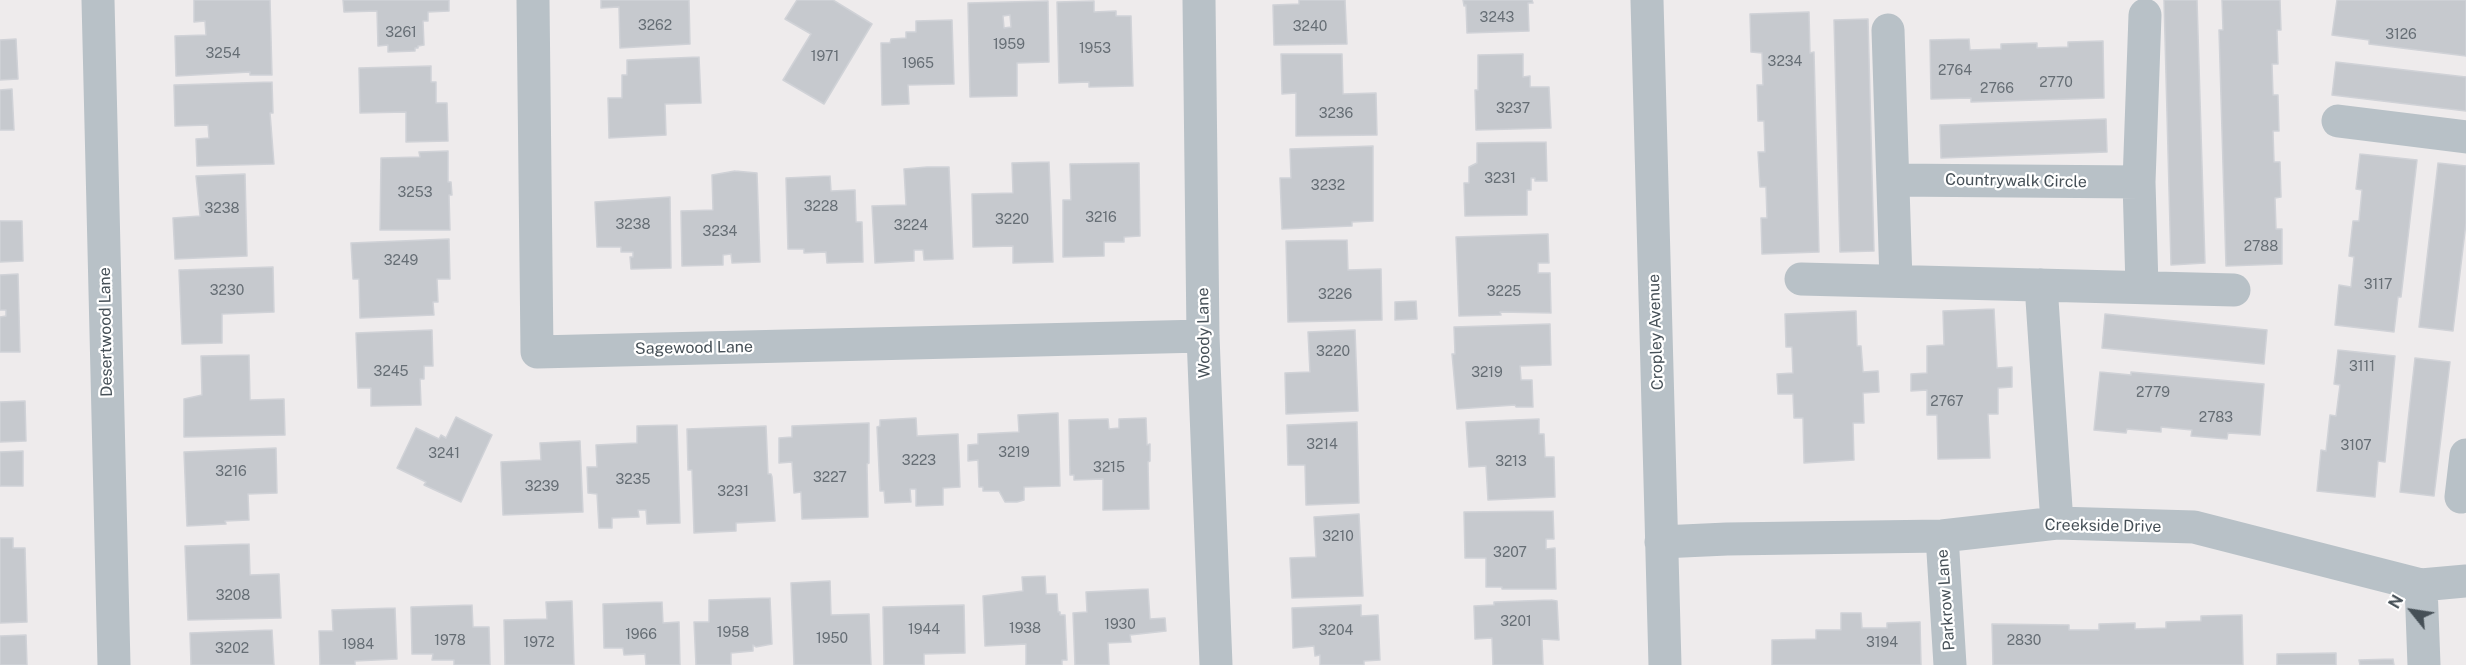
<!DOCTYPE html>
<html>
<head>
<meta charset="utf-8">
<style>
	body { margin:0 }
	#map { position:relative; width:2466px; height:665px; overflow:hidden; background:#eeebec; font-family:"Public Sans",sans-serif }
	canvas { display:block }
	.north { position:absolute; left:2382px; top:581px; width:60px; height:60px; -webkit-text-stroke:4px #fff; paint-order:stroke; rotate:300deg; font-size:16px; font-weight:700; line-height:24px; text-align:center; color:#465057 }
	.north::after { content:''; display:block; margin:auto; width:21px; height:27px; background:#465057; clip-path:polygon(50% 0,100% 100%,50% 72%,0 100%) }
</style>
</head>
<body>
<div id="map">
<canvas width="2466" height="665"></canvas>
<div class="north">N</div>
</div>
<script>
const ctx = document.querySelector('canvas').getContext('2d');
ctx.lineJoin = 'round';
function paint(path, color) {
  ctx.fillStyle = color;
  ctx.fill(path, 'evenodd');
}
function toPath(rows) {
  const path = new Path2D();
  for (const r of rows) {
    path.moveTo(r[0], r[1]);
    for (let i = 2; i < r.length; i += 2) path.lineTo(r[i], r[i + 1]);
  }
  return path;
}
function trace(path, color, width, dash) {
  ctx.strokeStyle = color;
  ctx.lineWidth = width;
  ctx.lineCap = dash ? 'butt' : 'round';
  ctx.setLineDash(dash || []);
  ctx.stroke(path);
}
function write(font, color, halo, rows, align = 'center') {
  ctx.font = font + ' "Public Sans",sans-serif';
  ctx.lineWidth = 4.5;
  ctx.setLineDash([]);
  ctx.textBaseline = 'middle';
  ctx.strokeStyle = halo;
  ctx.fillStyle = color;
  for (const [text, x, y, turn = 0] of rows) {
    ctx.save();
    ctx.translate(x, y);
    ctx.rotate((+turn || 0) * Math.PI / 180);
    ctx.textAlign = isNaN(turn) ? turn : align;
    if (halo) ctx.strokeText(text, 0, 0);
    ctx.fillText(text, 0, 0);
    ctx.restore();
  }
}
const building = toPath([
	[194,0,270,0,272,75,250,75,250,72,176,76,175,36,206,35,205,21,194,22,194,0],
	[343,0,449,0,449,11,428,12,428,21,423,21,424,45,418,46,418,48,415,48,415,51,388,52,388,45,378,46,377,11,344,12,343,0],
	[601,0,689,0,690,44,620,48,619,7,601,8,601,0],
	[797,0,833,0,872,24,824,104,783,80,811,34,785,19,797,0],
	[1299,0,1345,0,1347,44,1274,45,1273,5,1299,4,1299,0],
	[1463,0,1532,0,1533,3,1528,3,1529,31,1467,33,1466,5,1464,6,1463,0],
	[2164,0,2197,0,2205,263,2171,265,2164,0],
	[2222,0,2280,0,2281,30,2277,30,2278,64,2272,64,2273,95,2278,95,2279,131,2273,131,2274,162,2280,162,2281,197,2275,198,2276,229,2282,229,2282,264,2226,266,2219,30,2223,30,2222,0],
	[2337,0,2466,0,2466,56,2369,44,2369,40,2332,35,2337,0],
	[1048,1,1049,62,1017,63,1017,96,970,97,968,3,1048,1],
	[1010,15,1011,27,1004,28,1003,16,1010,15],
	[1094,1,1094,12,1116,11,1116,16,1131,16,1133,86,1089,87,1089,82,1059,83,1057,2,1094,1],
	[1809,12,1810,53,1814,52,1819,252,1762,254,1761,218,1767,218,1766,187,1760,187,1758,152,1765,152,1764,121,1758,121,1757,85,1763,85,1762,53,1751,52,1750,14,1809,12],
	[1868,19,1874,251,1840,252,1834,20,1868,19],
	[952,20,954,84,908,85,909,104,882,105,881,43,890,43,891,39,906,38,906,32,916,32,916,21,952,20],
	[16,39,18,79,0,80,0,40,16,39],
	[1969,39,1970,50,2001,49,2001,44,2037,43,2037,48,2068,47,2068,42,2103,41,2104,98,1971,102,1971,98,1931,99,1930,40,1969,39],
	[1281,54,1342,54,1343,94,1376,93,1377,135,1296,136,1296,93,1282,94,1281,54],
	[1523,54,1523,77,1530,76,1530,87,1549,87,1551,128,1476,130,1475,90,1478,90,1478,55,1523,54],
	[699,57,701,103,665,104,666,135,609,138,608,98,622,98,622,75,627,75,627,60,699,57],
	[2336,62,2466,77,2466,111,2332,95,2336,62],
	[431,66,431,82,436,82,436,103,447,103,448,141,406,142,406,112,360,113,359,68,431,66],
	[272,82,273,113,270,113,274,164,197,166,196,139,209,138,208,125,175,126,174,85,272,82],
	[12,89,14,130,0,130,0,90,12,89],
	[2106,119,2107,152,1941,158,1940,125,2106,119],
	[1546,142,1547,181,1535,181,1535,178,1531,178,1531,190,1527,190,1527,215,1465,216,1464,183,1469,183,1469,167,1477,163,1477,143,1546,142],
	[1373,146,1373,221,1352,222,1352,226,1282,229,1280,178,1291,178,1290,149,1373,146],
	[448,151,448,182,451,182,452,195,449,195,450,230,380,230,381,158,420,157,419,152,448,151],
	[2360,154,2417,160,2401,297,2398,297,2394,332,2335,325,2339,285,2351,287,2354,257,2349,256,2353,221,2359,221,2362,190,2356,189,2360,154],
	[1049,162,1053,262,1013,263,1013,246,973,247,972,194,1013,193,1012,163,1049,162],
	[1139,163,1140,236,1124,237,1124,242,1104,242,1104,256,1063,257,1063,200,1071,200,1070,164,1139,163],
	[2438,163,2466,166,2466,223,2453,331,2419,327,2438,163],
	[927,167,949,167,953,259,924,260,923,250,914,250,914,261,875,263,872,206,906,205,904,169,927,167],
	[735,171,757,173,760,262,732,263,731,254,723,255,723,265,682,266,681,211,713,210,712,175,735,171],
	[245,174,247,256,175,259,173,218,200,216,196,176,245,174],
	[830,176,831,191,855,190,856,222,862,222,863,262,827,263,826,252,804,253,804,249,788,249,786,178,830,176],
	[670,197,671,268,631,269,630,257,633,257,633,252,621,252,621,247,597,247,595,202,670,197],
	[0,221,22,221,23,261,0,262,0,221],
	[1548,234,1549,263,1538,263,1538,273,1550,273,1551,313,1500,312,1501,315,1459,316,1456,237,1548,234],
	[449,239,450,279,437,279,438,302,433,302,434,315,360,318,359,279,353,279,351,243,449,239],
	[1347,240,1348,270,1381,269,1382,320,1288,322,1286,241,1347,240],
	[273,267,274,312,222,314,222,343,182,344,179,270,273,267],
	[18,274,20,352,0,352,0,317,6,316,6,310,0,310,0,275,18,274],
	[1416,301,1417,319,1395,320,1395,302,1416,301],
	[1994,309,1997,368,2012,367,2012,387,1998,388,1998,414,1988,414,1990,458,1938,459,1937,415,1927,415,1927,390,1911,391,1911,374,1927,373,1927,346,1944,345,1943,311,1994,309],
	[1856,311,1857,346,1861,346,1863,372,1878,371,1879,392,1863,393,1864,423,1853,423,1854,460,1804,463,1803,418,1794,418,1793,394,1778,394,1777,374,1793,373,1792,347,1786,347,1785,314,1856,311],
	[2105,314,2267,330,2264,364,2102,348,2105,314],
	[1550,324,1551,365,1520,366,1521,380,1532,380,1533,407,1516,407,1515,405,1457,409,1452,354,1455,354,1454,327,1550,324],
	[432,330,433,366,424,366,424,379,420,379,421,405,371,406,371,388,358,388,356,333,432,330],
	[1355,330,1358,411,1286,414,1285,373,1310,372,1308,332,1355,330],
	[2338,350,2395,356,2385,462,2378,461,2375,497,2317,491,2321,450,2326,451,2330,415,2336,416,2340,385,2334,384,2338,350],
	[249,355,250,400,284,399,285,435,184,437,184,399,202,395,201,356,249,355],
	[2415,358,2450,362,2434,496,2400,492,2415,358],
	[2100,372,2131,375,2131,372,2264,384,2260,435,2228,433,2227,439,2191,436,2192,430,2161,427,2161,432,2127,429,2126,433,2094,430,2100,372],
	[25,401,26,441,0,442,0,402,25,401],
	[1058,413,1060,486,1024,487,1024,500,1017,502,1005,502,999,491,983,491,983,487,979,487,978,460,968,461,968,445,978,444,978,434,1019,432,1018,415,1058,413],
	[456,417,492,435,461,502,424,485,426,482,397,468,416,428,439,439,441,435,446,438,456,417],
	[916,418,917,436,958,434,960,487,943,488,943,505,916,506,916,489,910,489,911,502,885,503,884,491,880,491,877,427,880,426,880,420,916,418],
	[1146,418,1147,445,1150,444,1150,461,1148,462,1149,509,1103,510,1103,479,1074,480,1074,475,1070,475,1069,420,1108,419,1109,429,1119,428,1119,419,1146,418],
	[1539,419,1539,434,1544,434,1545,457,1554,457,1555,497,1488,500,1486,466,1469,467,1466,422,1539,419],
	[1357,422,1359,503,1306,505,1305,465,1288,465,1287,425,1357,422],
	[869,423,869,463,867,464,868,517,802,519,801,492,794,493,792,462,779,463,779,438,792,437,792,426,869,423],
	[677,425,680,523,647,524,646,510,638,510,639,517,612,518,612,528,599,528,597,494,588,493,587,467,597,467,596,445,637,443,637,426,677,425],
	[766,426,768,474,771,474,772,477,775,521,736,523,736,531,694,533,692,470,688,470,687,429,766,426],
	[580,441,583,512,503,515,501,462,541,460,540,443,580,441],
	[276,448,277,493,248,494,249,520,225,521,226,524,187,526,184,452,276,448],
	[23,451,23,486,0,486,0,452,23,451],
	[1553,511,1554,539,1546,539,1546,549,1555,548,1556,589,1502,589,1502,587,1486,587,1486,558,1465,558,1464,512,1553,511],
	[1359,514,1363,596,1292,598,1290,558,1316,557,1314,517,1359,514],
	[0,538,13,538,13,548,25,548,27,622,0,623,0,538],
	[249,544,250,575,279,574,281,618,188,620,185,546,249,544],
	[1045,576,1046,594,1057,594,1058,612,1060,612,1060,615,1065,615,1067,660,1062,660,1062,665,1026,665,1026,644,985,646,983,596,1023,591,1022,577,1045,576],
	[830,581,831,615,869,614,871,665,794,665,791,583,830,581],
	[1148,589,1150,619,1165,618,1166,631,1130,635,1131,642,1108,643,1109,665,1075,665,1073,613,1087,612,1086,592,1148,589],
	[770,598,772,644,756,647,753,645,753,651,731,653,731,665,696,665,694,622,709,622,709,600,770,598],
	[1551,600,1557,601,1559,640,1542,639,1543,665,1493,665,1492,638,1475,639,1474,606,1494,605,1494,602,1551,600],
	[572,601,574,665,505,665,504,620,547,619,546,602,572,601],
	[662,602,663,623,679,622,680,665,646,665,645,654,624,655,623,648,604,648,603,604,662,602],
	[472,605,473,627,489,627,490,665,454,665,454,660,432,660,433,654,412,654,411,607,472,605],
	[964,605,965,653,924,654,924,665,884,665,883,607,964,605],
	[1361,605,1361,616,1378,615,1380,660,1364,661,1364,665,1320,665,1320,655,1315,656,1314,646,1293,648,1292,608,1361,605],
	[395,608,397,659,355,661,355,665,320,665,319,631,333,631,332,610,395,608],
	[1841,613,1861,613,1862,628,1887,628,1887,623,1920,622,1921,665,1772,665,1772,640,1816,639,1816,630,1841,630,1841,613],
	[2242,615,2243,665,1993,665,1992,624,2069,625,2069,630,2099,630,2099,624,2135,623,2135,629,2166,628,2166,622,2201,621,2201,616,2242,615],
	[272,630,274,665,191,665,190,633,272,630],
	[26,635,27,665,0,665,0,636,26,635],
	[2336,653,2336,665,2277,665,2277,654,2336,653],
	[2393,659,2394,665,2360,665,2359,660,2393,659]
]);
paint(building, '#c6c9ce');
trace(building, '#d0d2d7', 1.5);
trace(toPath([
	[98,0,114,665],
	[533,0,537,352,1203,336],
	[1199,0,1203,336,1216,665],
	[1647,0,1665,665],
	[1888,30,1896,281],
	[2338,121,2466,137],
	[1893,180,2139,182],
	[1801,279,2234,290],
	[2041,285,2057,523],
	[2142,287,2139,182,2145,15],
	[2461,497,2466,455],
	[1942,536,1950,665],
	[1661,542,1727,539,1942,536,2057,523,2194,527,2421,585,2466,581],
	[2421,585,2424,665]
]), '#b8c1c7', 33);
write('14px', '#666e75', null, [
	["3243",1497,18],
	["3262",655,26],
	["3240",1310,27],
	["3261",401,33],
	["3126",2401,35],
	["1959",1009,45],
	["1953",1095,49],
	["3254",223,54],
	["1971",825,57],
	["3234",1785,62],
	["1965",918,64],
	["2764",1955,71],
	["2770",2056,83],
	["2766",1997,89],
	["3237",1513,109],
	["3236",1336,114],
	["3231",1500,179],
	["3232",1328,186],
	["3253",415,193],
	["3228",821,207],
	["3238",222,209],
	["3216",1101,218],
	["3220",1012,220],
	["3238",633,225],
	["3224",911,226],
	["3234",720,232],
	["2788",2261,247],
	["3249",401,261],
	["3117",2378,285],
	["3230",227,291],
	["3225",1504,292],
	["3226",1335,295],
	["3220",1333,352],
	["3111",2362,367],
	["3245",391,372],
	["3219",1487,373],
	["2779",2153,393],
	["2767",1947,402],
	["2783",2216,418],
	["3214",1322,445],
	["3107",2356,446],
	["3219",1014,453],
	["3241",444,454],
	["3223",919,461],
	["3213",1511,462],
	["3215",1109,468],
	["3216",231,472],
	["3227",830,478],
	["3235",633,480],
	["3239",542,487],
	["3231",733,492],
	["3210",1338,537],
	["3207",1510,553],
	["3208",233,596],
	["3201",1516,622],
	["1930",1120,625],
	["1938",1025,629],
	["1944",924,630],
	["3204",1336,631],
	["1958",733,633],
	["1966",641,635],
	["1950",832,639],
	["1978",450,641],
	["2830",2024,641],
	["1972",539,643],
	["3194",1882,643],
	["1984",358,645],
	["3202",232,649]
]);
write('16px', '#465057', '#fff', [
	["Countrywalk Circle",2016,181,1],
	["Desertwood Lane",106,332,-91],
	["Cropley Avenue",1656,332,-92],
	["Woody Lane",1204,333,-91],
	["Sagewood Lane",694,348,-1],
	["Creekside Drive",2103,526,1],
	["Parkrow Lane",1946,600,-94]
]);
</script>
</body>
</html>
